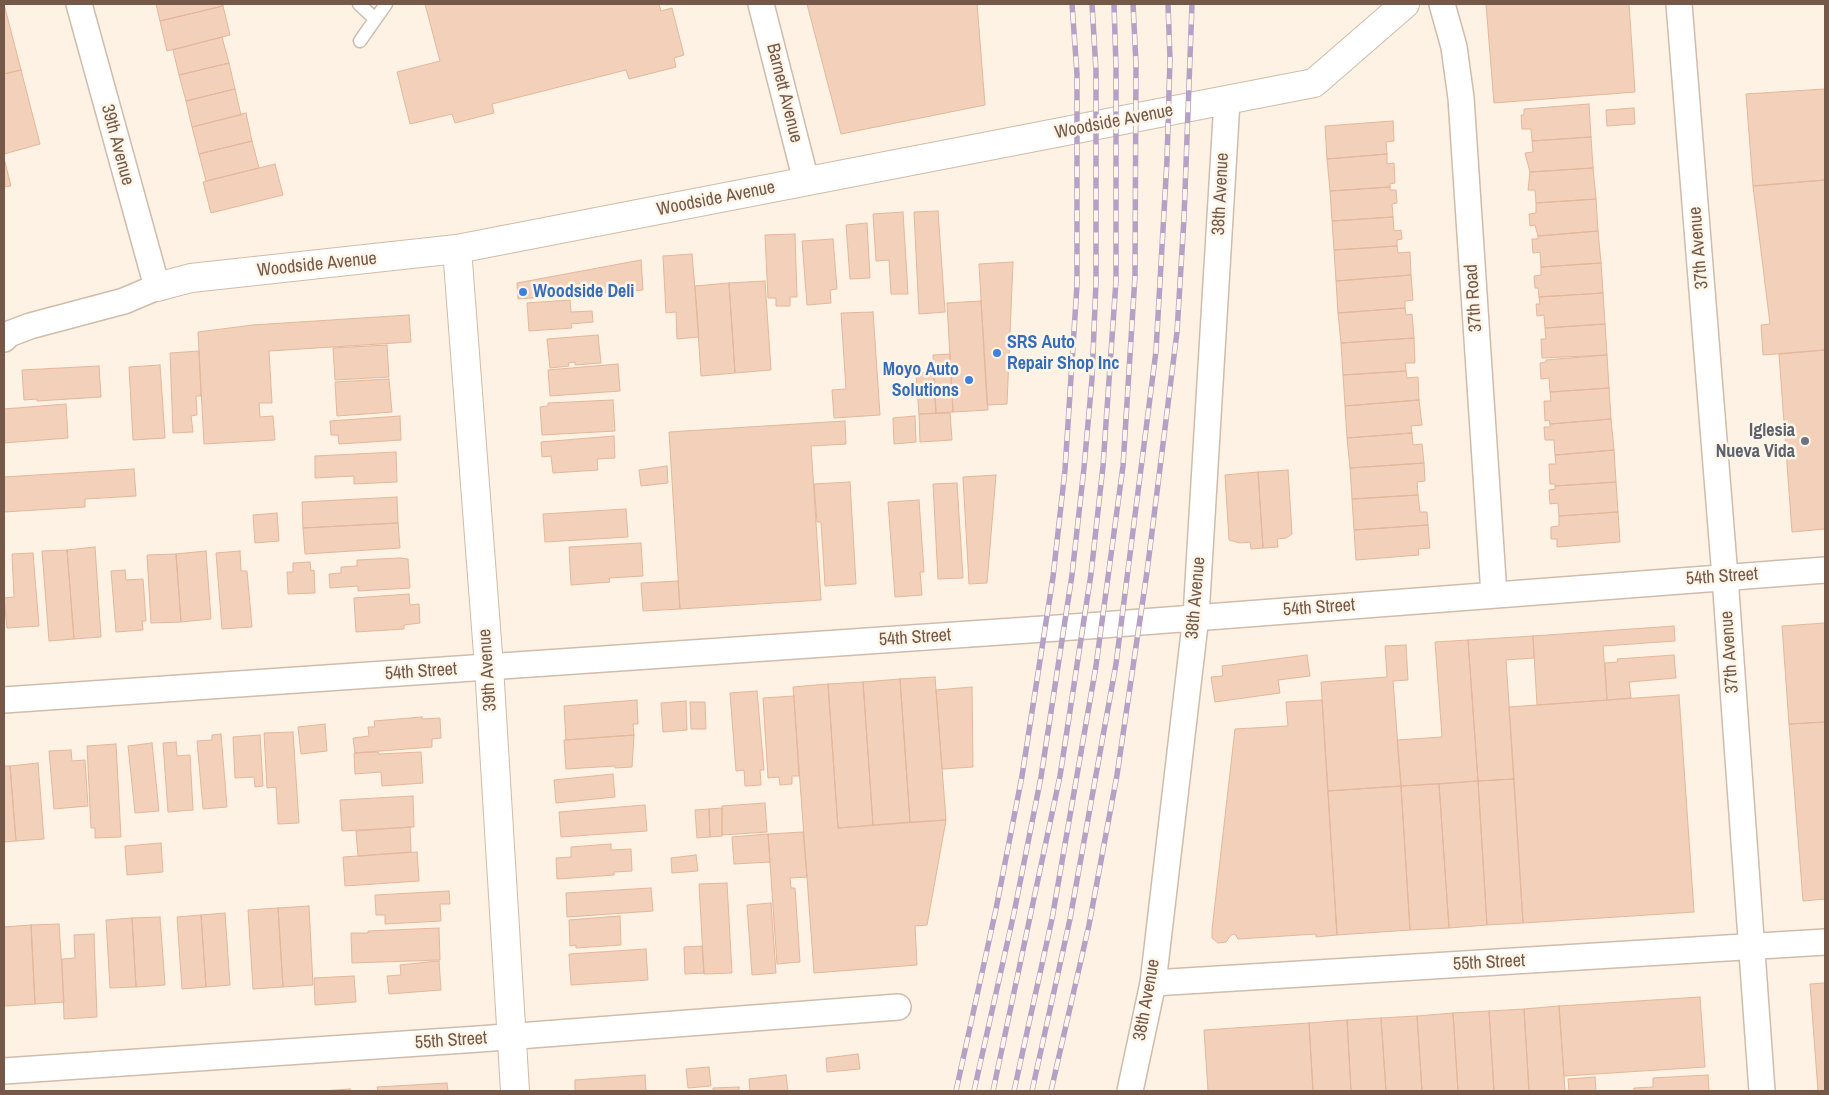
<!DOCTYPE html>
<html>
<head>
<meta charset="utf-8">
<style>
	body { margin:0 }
	#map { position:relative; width:1829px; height:1095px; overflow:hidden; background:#fdf2e3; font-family:"Archivo Narrow",sans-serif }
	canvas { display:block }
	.frame { position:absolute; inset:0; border:5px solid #755848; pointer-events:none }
</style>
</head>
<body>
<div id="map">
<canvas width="1829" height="1095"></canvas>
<div class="frame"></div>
</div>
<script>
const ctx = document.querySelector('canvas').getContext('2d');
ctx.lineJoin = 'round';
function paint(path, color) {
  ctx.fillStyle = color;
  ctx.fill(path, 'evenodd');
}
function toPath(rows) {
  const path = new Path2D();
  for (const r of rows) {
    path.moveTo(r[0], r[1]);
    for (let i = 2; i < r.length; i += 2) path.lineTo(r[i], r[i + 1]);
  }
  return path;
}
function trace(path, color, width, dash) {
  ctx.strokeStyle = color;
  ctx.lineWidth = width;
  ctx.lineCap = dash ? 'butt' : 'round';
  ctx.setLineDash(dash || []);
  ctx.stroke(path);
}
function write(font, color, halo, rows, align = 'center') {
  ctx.font = font + ' "Archivo Narrow",sans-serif';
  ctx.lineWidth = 5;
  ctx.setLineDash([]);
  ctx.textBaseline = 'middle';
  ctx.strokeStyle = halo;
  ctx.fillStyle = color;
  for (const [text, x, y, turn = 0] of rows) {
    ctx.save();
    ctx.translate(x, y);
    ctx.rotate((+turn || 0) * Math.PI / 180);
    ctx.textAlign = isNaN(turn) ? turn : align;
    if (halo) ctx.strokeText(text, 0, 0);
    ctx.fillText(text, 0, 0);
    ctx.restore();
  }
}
const building = toPath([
	[4,4,21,70,4,74,4,4],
	[156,4,222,4,223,6,160,21,156,4],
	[425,4,659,4,661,11,672,8,684,55,674,58,676,67,629,79,626,70,492,104,494,113,455,123,452,114,410,124,397,72,440,61,425,4],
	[807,4,977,4,985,105,841,134,807,4],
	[1486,4,1629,4,1635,92,1494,103,1486,4],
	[223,6,230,35,167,51,160,21,223,6],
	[222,37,229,63,179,75,173,50,222,37],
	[229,63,235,89,186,101,179,75,229,63],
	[21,70,40,144,4,154,4,74,21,70],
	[235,89,241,115,192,127,186,101,235,89],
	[1825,89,1825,180,1753,186,1746,94,1825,89],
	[1589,104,1591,137,1532,141,1531,129,1522,129,1521,115,1524,115,1524,109,1589,104],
	[1634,108,1635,124,1607,126,1606,110,1634,108],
	[246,113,252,141,199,154,192,127,246,113],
	[1393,121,1394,141,1386,142,1387,154,1327,159,1325,126,1393,121],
	[1591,137,1593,168,1530,172,1525,153,1533,152,1532,141,1591,137],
	[252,141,259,168,206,181,199,154,252,141],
	[1387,154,1387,164,1394,163,1395,183,1390,184,1390,187,1330,191,1327,159,1387,154],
	[4,158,11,186,4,187,4,158],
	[275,164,283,195,211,213,203,182,275,164],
	[1593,168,1596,199,1536,203,1535,190,1528,190,1530,172,1593,168],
	[1825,180,1825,350,1763,355,1761,325,1770,324,1753,186,1825,180],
	[1390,187,1390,190,1396,190,1397,203,1392,204,1393,217,1332,221,1330,191,1390,187],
	[1596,199,1598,231,1538,236,1535,225,1530,226,1529,214,1536,213,1536,203,1596,199],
	[938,211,945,312,919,314,914,212,938,211],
	[903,212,908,294,891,294,889,260,876,261,873,214,903,212],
	[1393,217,1394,231,1401,230,1402,239,1397,240,1397,246,1334,250,1332,221,1393,217],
	[867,223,870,278,850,279,846,225,867,223],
	[1598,231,1601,263,1541,267,1540,252,1533,253,1532,239,1538,239,1538,236,1598,231],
	[795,234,797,297,790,297,790,306,776,306,776,298,768,298,765,235,795,234],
	[833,239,837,289,830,290,831,303,807,305,802,241,833,239],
	[1397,246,1398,253,1410,252,1411,275,1336,281,1334,250,1397,246],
	[692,254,699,337,677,339,676,312,666,313,663,256,692,254],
	[641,260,643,290,518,299,517,283,641,260],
	[1013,262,1007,404,987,405,979,264,1013,262],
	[1601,263,1603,293,1539,297,1538,288,1535,288,1534,276,1541,275,1541,267,1601,263],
	[1411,275,1413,300,1405,301,1405,308,1338,313,1336,281,1411,275],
	[765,281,771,370,735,373,729,283,765,281],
	[729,283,735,373,701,376,695,286,729,283],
	[1603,293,1605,324,1545,328,1544,315,1537,316,1536,304,1540,304,1539,297,1603,293],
	[570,300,571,312,592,311,593,322,571,324,572,328,529,331,527,303,570,300],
	[981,301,988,410,953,412,947,303,981,301],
	[1405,308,1406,315,1412,314,1414,338,1341,343,1338,313,1405,308],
	[873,312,880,415,834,418,832,390,846,389,841,313,873,312],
	[409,315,411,342,269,351,272,403,259,403,260,417,273,416,275,440,204,444,198,332,253,325,409,315],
	[1605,324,1607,355,1542,358,1541,339,1546,339,1545,328,1605,324],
	[598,335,601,363,575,365,575,362,568,363,569,366,550,368,547,339,598,335],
	[1414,338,1415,363,1405,363,1406,371,1343,375,1341,343,1414,338],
	[387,345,389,377,335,380,333,348,387,345],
	[1825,350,1825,529,1792,532,1779,354,1825,350],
	[199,351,201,396,196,396,197,415,191,416,193,432,173,433,170,353,199,351],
	[950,354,953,412,936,413,933,355,950,354],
	[1607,355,1609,388,1550,392,1549,378,1541,379,1540,363,1546,362,1546,360,1607,355],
	[618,364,620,391,550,396,548,370,618,364],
	[160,365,165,438,133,440,129,367,160,365],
	[99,366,101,397,37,401,37,399,24,400,22,370,99,366],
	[1406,371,1407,378,1418,377,1419,400,1345,406,1343,375,1406,371],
	[933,372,936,413,919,414,916,373,933,372],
	[389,379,392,412,337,416,335,382,389,379],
	[1609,388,1611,419,1550,424,1549,420,1545,421,1544,401,1551,401,1550,392,1609,388],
	[613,400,615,431,542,435,540,407,548,406,548,403,613,400],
	[1419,400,1422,425,1411,426,1412,433,1347,438,1345,406,1419,400],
	[66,404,68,438,4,443,4,409,66,404],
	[950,413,952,440,920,442,919,414,950,413],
	[400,416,401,440,339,444,338,435,331,435,330,421,400,416],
	[915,416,916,442,894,444,893,418,915,416],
	[1611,419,1614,450,1555,455,1554,440,1545,440,1544,427,1550,427,1550,424,1611,419],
	[845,421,846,444,811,446,821,600,680,609,669,432,845,421],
	[1412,433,1413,445,1422,444,1424,463,1350,468,1347,438,1412,433],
	[614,436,615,458,597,459,598,470,553,473,551,456,542,457,541,442,614,436],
	[1614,450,1616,482,1555,486,1555,484,1550,484,1549,464,1556,464,1555,455,1614,450],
	[396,452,397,482,354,484,354,476,315,478,315,456,396,452],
	[1424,463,1425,481,1417,482,1418,495,1352,499,1350,468,1424,463],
	[667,466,668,483,641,486,639,470,667,466],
	[134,469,136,496,85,499,85,507,4,512,4,477,134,469],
	[1288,470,1292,534,1286,538,1277,539,1278,547,1263,548,1258,472,1288,470],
	[1258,472,1263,548,1251,549,1250,542,1240,543,1229,540,1225,475,1258,472],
	[996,475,987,583,969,584,963,477,996,475],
	[850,482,856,584,825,586,821,522,817,522,814,484,850,482],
	[1616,482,1618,512,1559,516,1558,503,1550,504,1549,490,1555,489,1555,486,1616,482],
	[957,483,963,578,938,579,933,484,957,483],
	[1418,495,1420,512,1427,512,1428,525,1354,530,1352,499,1418,495],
	[397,497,398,523,303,528,302,502,397,497],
	[919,500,924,572,920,572,922,595,895,597,888,502,919,500],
	[626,509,628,537,545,542,543,514,626,509],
	[1618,512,1620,542,1557,547,1557,539,1551,539,1551,527,1559,526,1559,516,1618,512],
	[277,513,279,541,255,543,253,515,277,513],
	[398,523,400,548,305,554,303,528,398,523],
	[1428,525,1430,548,1418,549,1419,555,1356,560,1354,530,1428,525],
	[641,543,643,576,609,578,610,582,571,585,569,547,641,543],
	[95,547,101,637,74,639,67,550,95,547],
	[67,550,74,639,49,641,42,551,67,550],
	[206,551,211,619,181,622,176,554,206,551],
	[240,551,241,571,247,571,252,627,222,629,216,553,240,551],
	[33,553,39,626,7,628,4,598,14,597,12,554,33,553],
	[176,554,181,622,151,623,147,555,176,554],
	[400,558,408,559,410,588,358,591,358,586,330,588,329,574,341,573,341,567,357,566,357,560,400,558],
	[310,562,311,571,314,570,315,593,288,594,287,572,293,572,293,563,310,562],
	[125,570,126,580,143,579,146,621,142,621,143,630,116,632,111,571,125,570],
	[678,581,680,609,643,611,641,583,678,581],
	[409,594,410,605,419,604,420,623,404,625,404,629,356,632,354,598,409,594],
	[1825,623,1825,722,1789,724,1782,626,1825,623],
	[1674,626,1675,641,1603,646,1607,700,1537,705,1533,636,1674,626],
	[1533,636,1534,658,1506,660,1514,779,1478,781,1468,640,1533,636],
	[1468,640,1478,781,1401,786,1397,740,1442,737,1435,642,1468,640],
	[1406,645,1408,680,1393,681,1401,786,1328,791,1321,682,1387,677,1385,646,1406,645],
	[1307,655,1310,676,1278,680,1280,693,1215,702,1211,677,1223,676,1222,666,1307,655],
	[1674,655,1676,678,1629,682,1631,698,1607,700,1605,663,1618,662,1617,659,1674,655],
	[935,677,946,820,910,822,900,679,935,677],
	[900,679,910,822,873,825,863,682,900,679],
	[863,682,873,825,838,828,828,684,863,682],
	[828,684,838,828,946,820,927,925,915,926,917,965,814,973,793,687,828,684],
	[972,687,973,767,942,769,936,690,972,687],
	[757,691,764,770,760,770,761,785,745,786,744,770,736,771,730,693,757,691],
	[1679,695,1694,912,1523,923,1509,707,1679,695],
	[794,696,799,776,792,776,792,784,780,785,779,777,768,778,763,698,794,696],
	[637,700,638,724,633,724,634,735,566,740,564,706,637,700],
	[1322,700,1337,935,1316,937,1316,934,1238,939,1235,934,1231,935,1226,942,1218,943,1212,938,1212,930,1235,729,1288,726,1286,702,1322,700],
	[686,701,687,730,663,732,661,703,686,701],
	[690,702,705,702,706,729,691,729,690,702],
	[422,717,422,719,440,718,441,738,432,739,432,747,355,753,353,738,369,736,368,727,375,727,374,721,422,717],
	[1825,722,1825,899,1803,901,1789,724,1825,722],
	[325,724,327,751,301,754,298,727,325,724],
	[293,732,299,823,278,824,276,787,267,788,264,733,293,732],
	[221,734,227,807,203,809,197,741,212,740,212,735,221,734],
	[260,735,263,786,255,787,254,777,235,778,233,737,260,735],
	[634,735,632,767,615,768,615,766,566,769,564,740,634,735],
	[176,742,177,756,190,755,193,810,168,812,163,743,176,742],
	[152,743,159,811,135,813,128,746,152,743],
	[116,744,121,837,95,838,95,828,91,828,87,746,116,744],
	[71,750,72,761,85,760,88,806,54,809,49,751,71,750],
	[378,752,379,754,421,752,423,783,382,786,381,772,355,774,354,753,378,752],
	[38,763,44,839,16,841,10,766,38,763],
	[4,766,10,766,16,841,4,842,4,766],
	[613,774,615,797,556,803,554,780,613,774],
	[1514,779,1523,923,1487,925,1478,781,1514,779],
	[1478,781,1487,925,1449,928,1439,784,1478,781],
	[1439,784,1449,928,1410,930,1401,786,1439,784],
	[1401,786,1410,930,1337,935,1328,791,1401,786],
	[413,796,414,827,342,831,340,800,413,796],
	[765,803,767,832,722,835,722,806,765,803],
	[645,805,647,831,561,837,559,812,645,805],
	[722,808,722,836,710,837,709,809,722,808],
	[709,809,710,837,697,838,695,810,709,809],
	[410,827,411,852,358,856,356,831,410,827],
	[803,832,807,877,790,878,791,888,795,888,800,962,777,964,768,834,803,832],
	[768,834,770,862,734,864,732,837,768,834],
	[161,843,163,872,127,875,125,846,161,843],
	[611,844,611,850,631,849,632,871,614,872,614,875,557,879,556,858,571,857,571,847,611,844],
	[417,852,419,881,345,886,343,857,417,852],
	[696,855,698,871,672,873,671,858,696,855],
	[727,883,732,973,704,974,699,884,727,883],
	[651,888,653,911,567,917,566,893,651,888],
	[449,891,450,904,440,904,441,921,385,924,385,915,376,915,375,895,449,891],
	[771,903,776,973,752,975,747,905,771,903],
	[309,906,313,985,283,987,278,908,309,906],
	[278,908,283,987,253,989,248,910,278,908],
	[225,913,230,985,206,987,201,915,225,913],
	[201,915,206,987,182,989,177,917,201,915],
	[620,916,621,945,576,948,576,945,570,946,569,920,620,916],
	[160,917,165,985,136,987,132,918,160,917],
	[132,918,136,987,110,988,106,920,132,918],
	[59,924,64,1002,35,1004,31,925,59,924],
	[31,925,35,1004,4,1006,4,927,31,925],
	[439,928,440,960,352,963,351,933,368,933,368,931,439,928],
	[94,934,97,1017,64,1019,62,959,75,958,74,935,94,934],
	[702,946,704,973,685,974,684,947,702,946],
	[646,949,648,980,571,985,569,954,646,949],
	[439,961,441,990,389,994,387,976,401,975,400,965,439,961],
	[354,976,356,1002,315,1005,314,978,354,976],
	[1825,983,1825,1091,1818,1091,1810,984,1825,983],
	[1700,997,1705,1067,1564,1076,1559,1006,1700,997],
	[1559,1006,1565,1091,1529,1091,1524,1009,1559,1006],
	[1524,1009,1529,1091,1494,1091,1489,1011,1524,1009],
	[1489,1011,1494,1091,1458,1091,1453,1013,1489,1011],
	[1453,1013,1458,1091,1422,1091,1417,1016,1453,1013],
	[1417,1016,1422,1091,1386,1091,1381,1018,1417,1016],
	[1381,1018,1386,1091,1351,1091,1347,1020,1381,1018],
	[1347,1020,1351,1091,1313,1091,1309,1023,1347,1020],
	[1309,1023,1313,1091,1208,1091,1204,1030,1309,1023],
	[858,1054,860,1069,827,1072,826,1058,858,1054],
	[709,1067,711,1086,688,1088,686,1069,709,1067],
	[645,1075,646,1091,575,1091,575,1080,645,1075],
	[786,1075,788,1091,750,1091,749,1079,786,1075],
	[1708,1075,1709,1091,1634,1091,1634,1088,1653,1087,1653,1078,1708,1075],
	[1595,1077,1596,1091,1569,1091,1568,1079,1595,1077],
	[447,1083,448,1091,378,1091,377,1087,447,1083],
	[739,1087,739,1091,713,1091,713,1088,739,1087],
	[350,1089,351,1091,321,1091,350,1089]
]);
paint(building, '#f2d0ba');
trace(building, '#e5b69a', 1);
const lane = toPath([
	[359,4,375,19],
	[360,41,386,4]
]);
const street = toPath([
	[761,4,806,181],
	[1442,4,1454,47,1461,98,1494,595],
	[1679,4,1725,577,1762,1091],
	[4,339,9,334,30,326,124,301,157,287,79,4],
	[4,700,1102,625,1825,570],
	[1153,983,1825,942],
	[4,1071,479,1039,898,1007],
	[1130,1091,1153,983,1196,616,1227,101]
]);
const secondary = toPath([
	[457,249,489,667,515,1091],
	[157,287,191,278,457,249,1314,83,1405,4]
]);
trace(lane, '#d0bcac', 15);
trace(street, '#d0bcac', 28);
trace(secondary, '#d3bba9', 30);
trace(lane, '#fff', 12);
trace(street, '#fff', 25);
trace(secondary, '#fff', 28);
const rail = toPath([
	[956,1091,996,909,1022,776,1053,577,1065,470,1077,285,1077,74,1072,4],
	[974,1091,1014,913,1041,777,1072,575,1084,468,1092,379,1096,282,1096,71,1092,4],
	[993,1091,1060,776,1091,574,1103,466,1116,281,1116,67,1114,4],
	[1014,1091,1052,919,1096,666,1123,466,1135,276,1136,64,1133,4],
	[1032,1091,1070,919,1116,664,1156,351,1167,160,1170,59,1168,4],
	[1051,1091,1089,925,1117,775,1147,572,1177,332,1184,218,1192,4]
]);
trace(rail, '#b5a1c6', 5.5);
trace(rail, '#fff6e9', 4, [11]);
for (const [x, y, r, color] of [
	[523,292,5,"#3f7fe0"],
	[997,353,5,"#3f7fe0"],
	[969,380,5,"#3f7fe0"],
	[1805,441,5,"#6b7280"]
]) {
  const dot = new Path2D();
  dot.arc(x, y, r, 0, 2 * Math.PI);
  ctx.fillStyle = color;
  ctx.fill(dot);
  trace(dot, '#fff6e9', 2);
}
write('18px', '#755848', '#fff6e9', [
	["Barnett Avenue",784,93,76],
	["Woodside Avenue",1114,122,-11],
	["39th Avenue",117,145,75],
	["38th Avenue",1221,194,-87],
	["Woodside Avenue",716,199,-11],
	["37th Avenue",1699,248,-95],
	["Woodside Avenue",317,265,-6],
	["37th Road",1474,298,-94],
	["54th Street",1722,577,-4],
	["38th Avenue",1196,598,-85],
	["54th Street",1319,608,-4],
	["54th Street",915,638,-4],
	["37th Avenue",1730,652,-94],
	["39th Avenue",488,670,-94],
	["54th Street",421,672,-4],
	["55th Street",1489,963,-3],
	["38th Avenue",1147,1000,-80],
	["55th Street",451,1041,-4]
]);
write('bold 18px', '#366cbe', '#fff6e9', [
	["Woodside Deli",533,292],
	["SRS Auto",1007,343],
	["Repair Shop Inc",1007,364],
	["Moyo Auto",959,370,"right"],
	["Solutions",959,391,"right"]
], 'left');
write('bold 18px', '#5b616d', '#fff6e9', [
	["Iglesia",1795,431],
	["Nueva Vida",1795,452]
], 'right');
</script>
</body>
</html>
